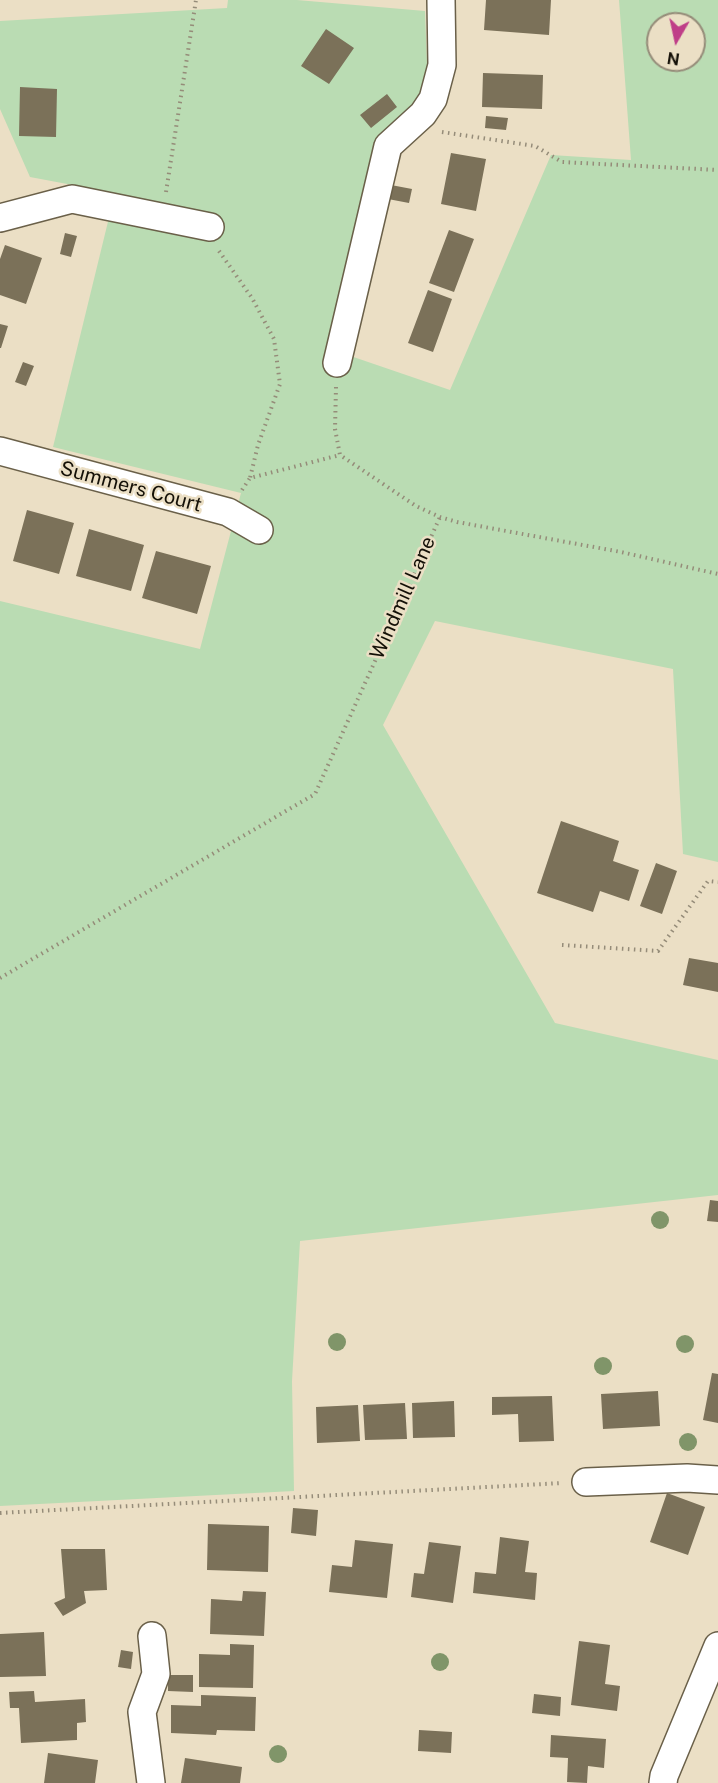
<!DOCTYPE html>
<html>
<head>
<meta charset="utf-8">
<style>
	body { margin:0 }
	#map { position:relative; width:718px; height:1783px; overflow:hidden; background:#ebdfc5; font-family:"Public Sans",sans-serif }
	canvas { display:block }
	.north { position:absolute; left:646px; top:12px; width:60px; height:60px; box-sizing:border-box; background:#ebdfc5; border:2px solid #958c79; border-radius:50%; rotate:189deg; font-size:16px; font-weight:700; line-height:24px; text-align:center; color:#141007 }
	.north::after { content:''; display:block; margin:auto; width:21px; height:27px; background:#bf3e88; clip-path:polygon(50% 0,100% 100%,50% 72%,0 100%) }
</style>
</head>
<body>
<div id="map">
<canvas width="718" height="1783"></canvas>
<div class="north">N</div>
</div>
<script>
const ctx = document.querySelector('canvas').getContext('2d');
ctx.lineJoin = 'round';
function paint(path, color) {
  ctx.fillStyle = color;
  ctx.fill(path, 'evenodd');
}
function toPath(rows) {
  const path = new Path2D();
  for (const r of rows) {
    path.moveTo(r[0], r[1]);
    for (let i = 2; i < r.length; i += 2) path.lineTo(r[i], r[i + 1]);
  }
  return path;
}
function trace(path, color, width, dash) {
  ctx.strokeStyle = color;
  ctx.lineWidth = width;
  ctx.lineCap = dash ? 'butt' : 'round';
  ctx.setLineDash(dash || []);
  ctx.stroke(path);
}
function write(font, color, halo, rows, align = 'center') {
  ctx.font = font + ' "Public Sans",sans-serif';
  ctx.lineWidth = 5;
  ctx.setLineDash([]);
  ctx.textBaseline = 'middle';
  ctx.strokeStyle = halo;
  ctx.fillStyle = color;
  for (const [text, x, y, turn = 0] of rows) {
    ctx.save();
    ctx.translate(x, y);
    ctx.rotate((+turn || 0) * Math.PI / 180);
    ctx.textAlign = isNaN(turn) ? turn : align;
    if (halo) ctx.strokeText(text, 0, 0);
    ctx.fillText(text, 0, 0);
    ctx.restore();
  }
}
paint(toPath([
	[228,0,297,0,425,11,428,92,378,147,333,350,450,390,551,155,631,160,619,0,718,0,718,862,683,854,673,669,435,621,383,725,555,1023,718,1060,718,1195,300,1241,292,1381,294,1491,0,1506,0,601,200,649,241,493,53,447,115,193,30,177,0,109,0,21,227,8],
	[658,24,694,24,694,60,658,60]
]), '#badcb3');
paint(toPath([
	[486,0,551,0,549,35,484,30],
	[326,29,354,48,329,84,301,66],
	[483,73,543,75,542,109,482,107],
	[20,87,57,89,56,137,19,136],
	[387,94,397,107,371,128,360,115],
	[486,116,508,118,506,130,485,128],
	[451,153,486,159,476,211,441,204],
	[391,185,412,189,409,203,388,199],
	[449,230,474,239,454,292,429,283],
	[65,233,77,236,71,257,60,254],
	[5,245,42,258,26,304,0,295,0,259],
	[428,290,452,299,433,352,408,343],
	[0,324,8,326,1,348,0,348],
	[23,362,34,366,26,386,15,382],
	[27,510,74,523,59,574,13,561],
	[89,529,144,545,131,591,76,576],
	[156,551,211,566,197,614,142,598],
	[561,821,619,841,613,861,639,870,629,901,600,891,593,912,537,893],
	[656,863,677,871,662,914,640,906],
	[689,958,718,963,718,992,683,985],
	[710,1200,718,1201,718,1222,707,1221],
	[712,1373,718,1374,718,1423,703,1420],
	[658,1391,660,1426,603,1429,601,1394],
	[552,1396,554,1441,519,1442,518,1414,492,1415,492,1397],
	[454,1401,455,1437,413,1438,412,1403],
	[405,1403,407,1439,365,1440,363,1405],
	[358,1405,360,1441,317,1443,316,1407],
	[667,1493,705,1507,688,1555,650,1542],
	[293,1508,318,1510,316,1536,291,1533],
	[208,1524,269,1526,268,1572,207,1570],
	[500,1537,529,1541,525,1572,537,1573,535,1600,473,1593,475,1572,496,1574],
	[355,1540,393,1544,387,1598,329,1592,332,1565,352,1567],
	[429,1542,461,1546,453,1603,411,1597,414,1573,424,1574],
	[61,1549,105,1549,107,1590,84,1591,86,1603,63,1616,54,1603,65,1598],
	[243,1591,266,1592,264,1636,210,1634,211,1599,242,1601],
	[44,1632,46,1676,0,1677,0,1634],
	[579,1641,610,1645,605,1684,620,1686,617,1711,571,1705],
	[230,1644,254,1645,253,1688,199,1687,199,1654,230,1655],
	[121,1650,133,1652,131,1669,118,1667],
	[168,1675,193,1675,193,1692,168,1691],
	[34,1691,35,1702,85,1699,86,1722,77,1723,77,1740,21,1743,19,1708,10,1708,9,1692],
	[534,1694,561,1697,560,1716,532,1713],
	[201,1695,256,1697,255,1731,217,1730,216,1735,171,1733,171,1705,201,1706],
	[419,1730,452,1732,451,1753,418,1751],
	[551,1735,606,1739,604,1768,588,1766,587,1783,567,1782,568,1758,550,1757],
	[48,1753,98,1760,95,1783,44,1783],
	[185,1758,242,1767,240,1783,181,1783]
]), '#7b7159');
const minor = toPath([
	[0,218,72,199,210,227],
	[337,363,388,146,423,114,433,99,442,65,441,0],
	[0,451,228,512,259,530],
	[586,1482,687,1478,718,1480],
	[151,1783,142,1712,156,1674,152,1636],
	[663,1783,664,1776,718,1646]
]);
trace(minor, '#6a6049', 30);
trace(toPath([
	[442,132,535,146,562,162,718,170],
	[166,192,196,0],
	[219,251,252,298,274,339,280,384,258,445,250,478],
	[336,387,335,429,340,455,416,506,440,517,457,522,621,552,718,574],
	[242,490,250,478,340,455],
	[562,945,658,951,708,881,718,882],
	[0,978,315,794,440,517],
	[0,1513,562,1483]
]), '#958c79', 4, [1.5, 4.5]);
trace(minor, '#fff', 27);
ctx.fillStyle = '#809569';
for (const [x, y] of [
	[660,1220],
	[337,1342],
	[685,1344],
	[603,1366],
	[688,1442],
	[440,1662],
	[278,1754]
]) {
  ctx.beginPath();
  ctx.arc(x, y, 9, 0, 2 * Math.PI);
  ctx.fill();
}
write('20px', '#141007', '#ebdfc5', [
	["Summers Court",131,487,15],
	["Windmill Lane",403,598,-66]
]);
</script>
</body>
</html>
